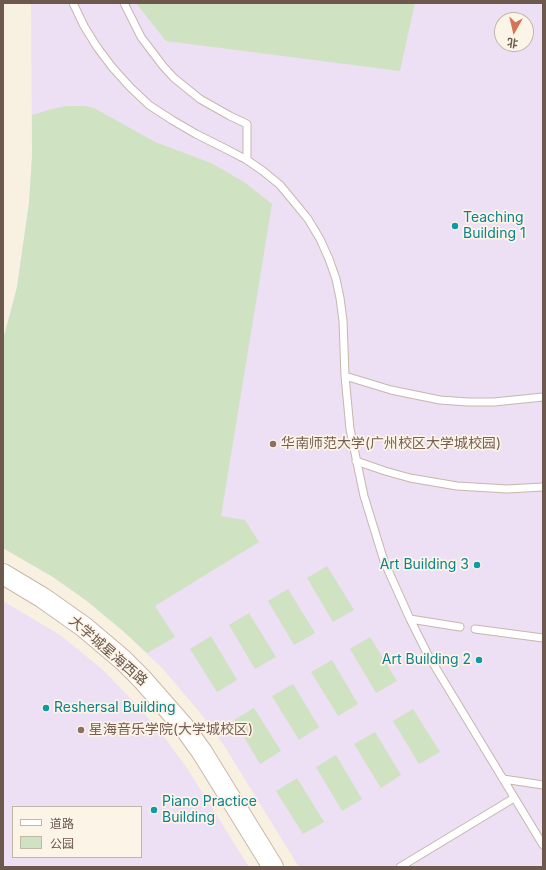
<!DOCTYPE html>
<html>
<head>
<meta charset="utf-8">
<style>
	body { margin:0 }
	#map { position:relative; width:546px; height:870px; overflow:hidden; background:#f8f0e1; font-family:Inter,"Noto Sans SC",sans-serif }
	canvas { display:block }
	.frame { position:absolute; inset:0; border:4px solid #6c584c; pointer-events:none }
	.legend { position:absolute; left:12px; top:806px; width:130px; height:52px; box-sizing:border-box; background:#fcf4e7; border:1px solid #c2b6a9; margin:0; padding:5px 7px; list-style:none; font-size:12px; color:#6c584c }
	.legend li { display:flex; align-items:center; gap:8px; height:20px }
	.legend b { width:20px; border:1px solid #c2b6a9 }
	.north { position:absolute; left:494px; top:12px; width:40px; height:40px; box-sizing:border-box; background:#fcf4e7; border:1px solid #c2b6a9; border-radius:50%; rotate:188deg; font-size:11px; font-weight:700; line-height:16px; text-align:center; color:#6c584c }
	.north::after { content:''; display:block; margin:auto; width:14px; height:18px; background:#d47355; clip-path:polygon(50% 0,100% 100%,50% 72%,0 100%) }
</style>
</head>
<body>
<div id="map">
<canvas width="546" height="870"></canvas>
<div class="frame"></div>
<ul class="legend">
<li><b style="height:5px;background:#fff"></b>道路</li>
<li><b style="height:11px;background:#cfe3c2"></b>公园</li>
</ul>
<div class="north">北</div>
</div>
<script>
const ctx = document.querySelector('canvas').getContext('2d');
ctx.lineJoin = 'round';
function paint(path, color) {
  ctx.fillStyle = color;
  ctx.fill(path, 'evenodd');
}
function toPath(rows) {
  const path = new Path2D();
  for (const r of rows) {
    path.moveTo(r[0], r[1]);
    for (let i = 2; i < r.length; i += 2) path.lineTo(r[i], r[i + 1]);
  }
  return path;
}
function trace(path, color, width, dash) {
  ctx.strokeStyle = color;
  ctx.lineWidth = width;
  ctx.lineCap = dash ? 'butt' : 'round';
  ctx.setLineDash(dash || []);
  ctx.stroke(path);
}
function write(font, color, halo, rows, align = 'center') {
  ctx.font = font + ' Inter,"Noto Sans SC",sans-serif';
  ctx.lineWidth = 3.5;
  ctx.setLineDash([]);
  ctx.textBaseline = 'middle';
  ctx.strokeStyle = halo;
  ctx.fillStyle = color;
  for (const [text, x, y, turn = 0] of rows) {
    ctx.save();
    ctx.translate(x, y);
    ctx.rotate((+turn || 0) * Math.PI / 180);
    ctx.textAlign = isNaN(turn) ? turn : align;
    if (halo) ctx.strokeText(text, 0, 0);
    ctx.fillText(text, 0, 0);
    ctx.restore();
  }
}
paint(toPath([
	[31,3,543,3,543,867,299,867,225,747,202,715,163,669,123,631,87,601,53,577,3,548,3,340,17,287,29,203,32,157],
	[502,20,526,20,526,44,502,44],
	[3,601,60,635,102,669,136,704,165,738,189,771,249,867,3,867],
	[13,807,141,807,141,857,13,857]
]), '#eddff4');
paint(toPath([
	[136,3,415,3,400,71,166,41],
	[66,106,85,106,94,108,155,142,211,163,244,182,272,204,221,516,245,520,259,542,155,606,175,637,147,653,123,631,87,601,53,577,3,548,3,340,17,287,29,203,32,157,32,115,52,109],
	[327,566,354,610,333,622,307,578],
	[288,589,315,633,294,645,268,601],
	[249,613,276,657,255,669,229,625],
	[211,636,237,680,217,692,190,649],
	[370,637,397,681,376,693,350,649],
	[332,660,358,704,338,716,311,672],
	[293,684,319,727,299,740,272,696],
	[254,708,281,751,260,764,234,720],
	[413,709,440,752,419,764,393,721],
	[375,732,401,775,381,788,354,744],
	[336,755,362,799,342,811,316,767],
	[297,778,324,822,303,834,276,791]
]), '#cfe3c2');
const lane = toPath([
	[73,3,84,26,97,47,112,67,130,87,149,105,172,120,196,134,226,149,247,160,263,171,280,185,295,203,308,219,320,239,329,259,336,279,340,298,343,321,345,376,350,429,364,496,384,561,410,619,428,655,543,845],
	[124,3,141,37,163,66,174,78,200,99,230,116,247,124,247,160],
	[345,376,391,390,440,400,468,402,494,402,543,397],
	[356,461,385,471,410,478,457,486,507,489,543,487],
	[410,619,460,627],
	[475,629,543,638],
	[503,779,543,785],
	[400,867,514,798]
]);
const secondary = toPath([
	[3,574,43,598,84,627,123,660,142,679,184,727,202,752,273,867]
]);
trace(lane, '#c7b7ab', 9);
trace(secondary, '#cab8a9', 22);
trace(lane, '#fff', 7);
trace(secondary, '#fff', 20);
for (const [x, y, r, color] of [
	[455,226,4,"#0f9aa8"],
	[273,444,4,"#8d6e63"],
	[477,565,4,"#0f9aa8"],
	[479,660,4,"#0f9aa8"],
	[46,708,4,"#0f9aa8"],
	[81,730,4,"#8d6e63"],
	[154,810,4,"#0f9aa8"]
]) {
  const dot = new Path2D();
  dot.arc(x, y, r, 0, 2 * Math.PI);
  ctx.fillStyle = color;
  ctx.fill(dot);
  trace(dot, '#fcf4e7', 1.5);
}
write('14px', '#0d838f', '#fcf4e7', [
	["Teaching",463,218],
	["Building 1",463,234],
	["Art Building 3",469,565,"right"],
	["Art Building 2",471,660,"right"],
	["Reshersal Building",54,708],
	["Piano Practice",162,802],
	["Building",162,818]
], 'left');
write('14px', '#785e54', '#fcf4e7', [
	["华南师范大学(广州校区大学城校园)",281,444],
	["星海音乐学院(大学城校区)",89,730]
], 'left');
write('14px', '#6c584c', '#fcf4e7', [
	["大学城星海西路",108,651,41]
]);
</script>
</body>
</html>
